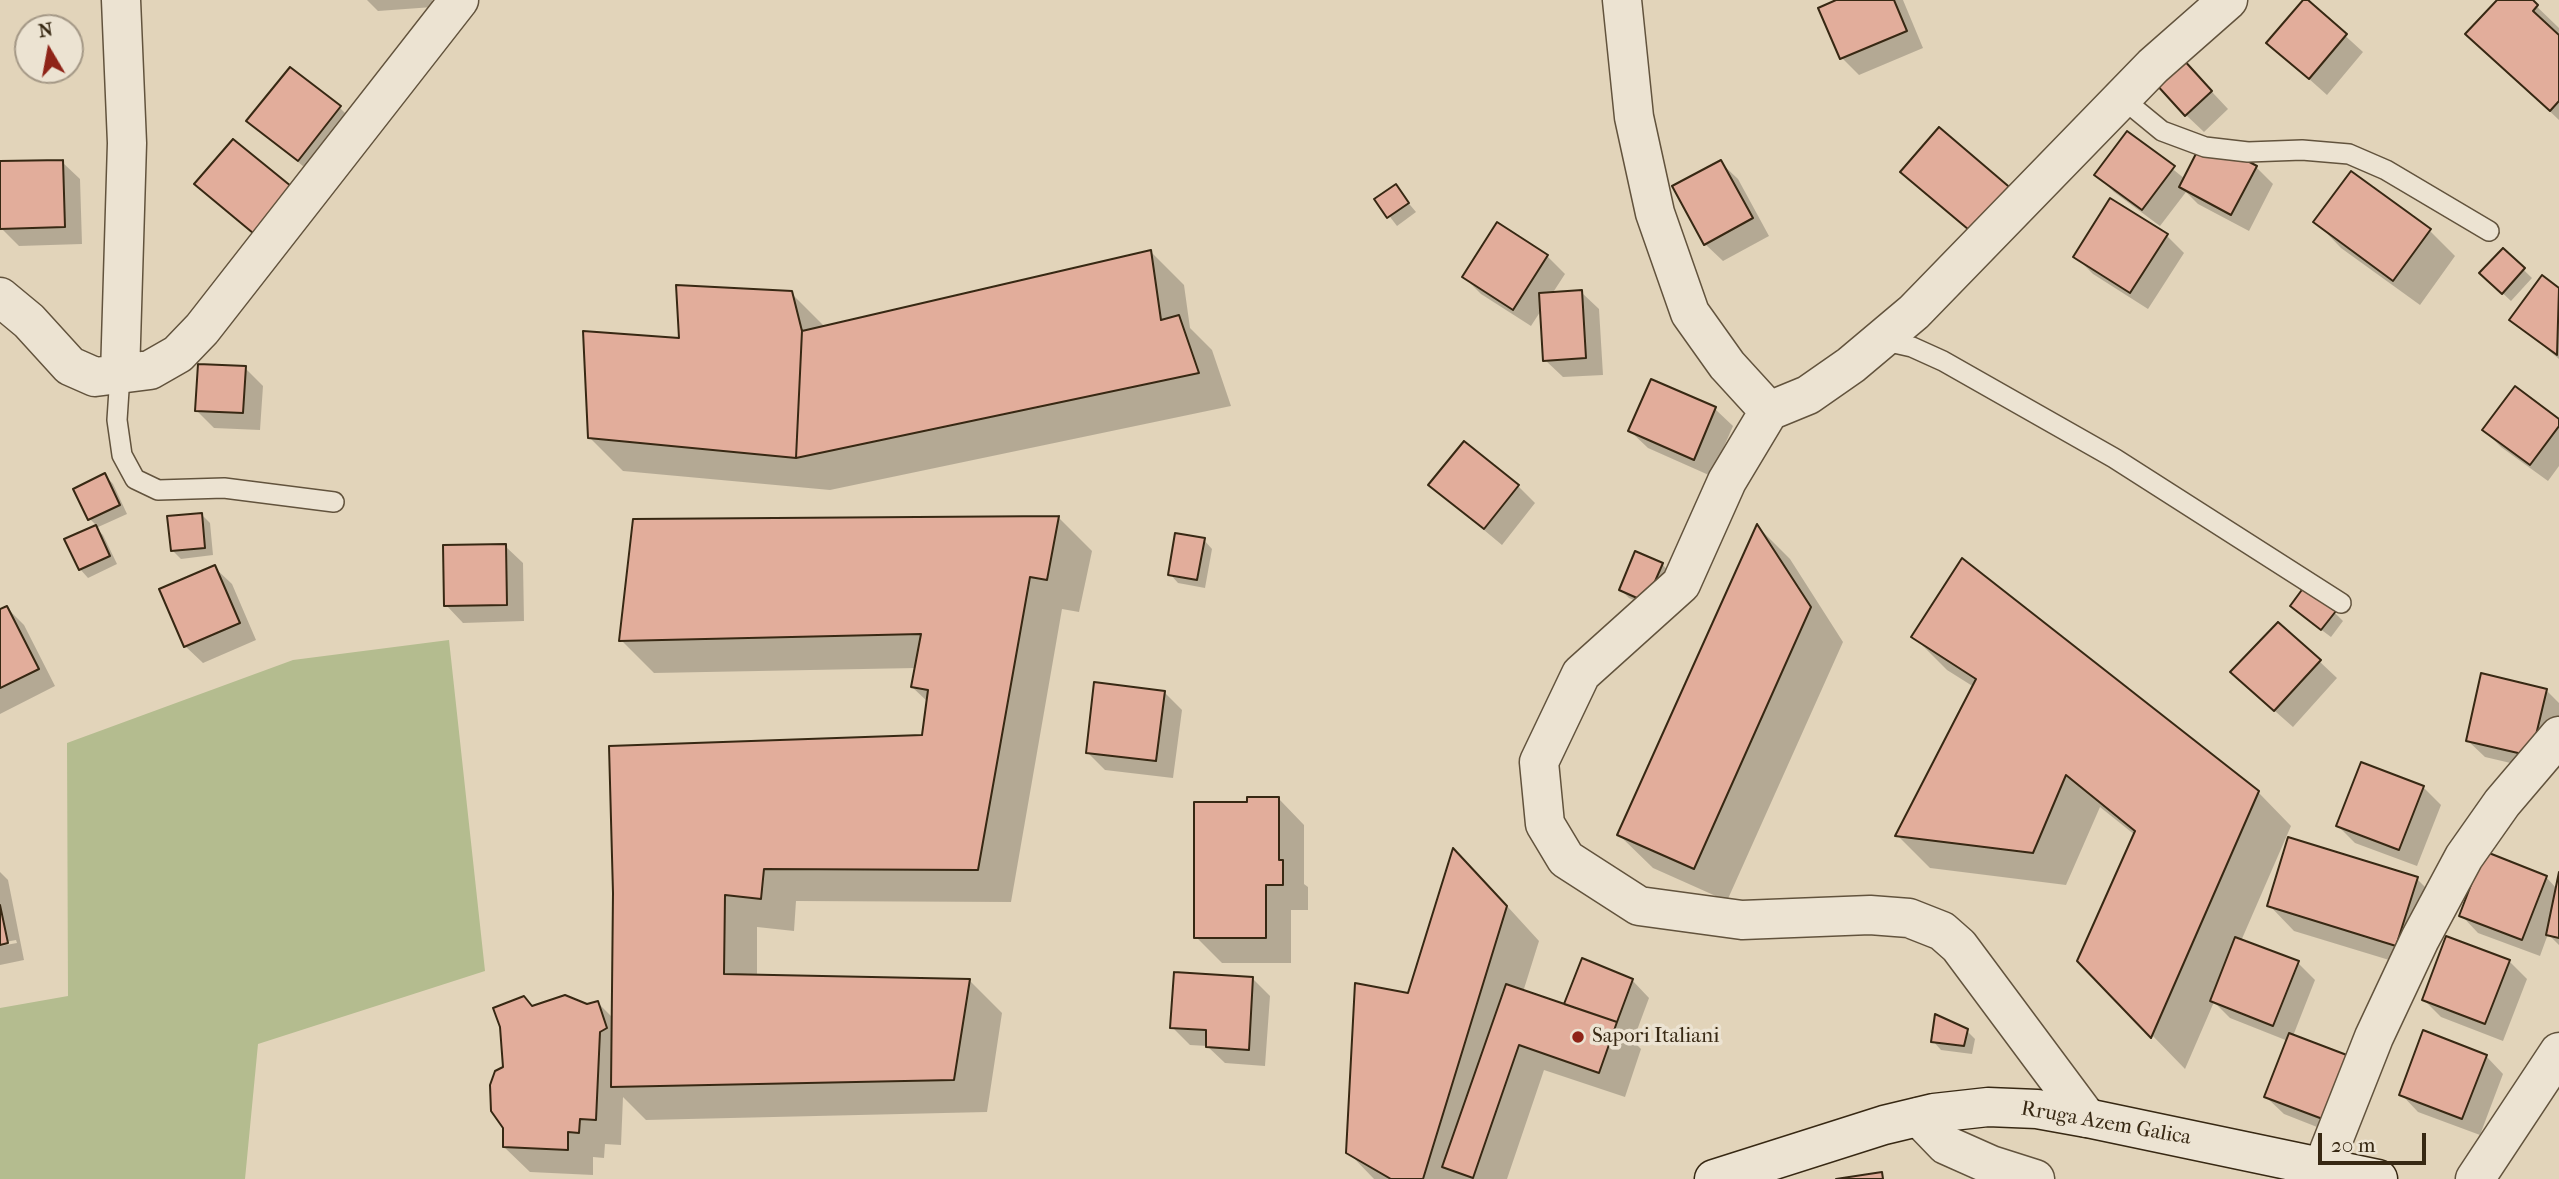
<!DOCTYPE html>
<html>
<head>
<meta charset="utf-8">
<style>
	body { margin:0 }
	#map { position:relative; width:2559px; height:1179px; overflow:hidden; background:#e2d4ba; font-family:"IM FELL French Canon",serif }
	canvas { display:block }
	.north { position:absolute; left:14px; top:14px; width:70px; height:70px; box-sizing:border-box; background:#ece3d2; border:2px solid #a49886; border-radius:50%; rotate:350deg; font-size:19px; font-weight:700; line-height:28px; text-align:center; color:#372813 }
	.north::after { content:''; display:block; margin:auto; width:24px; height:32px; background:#8f2418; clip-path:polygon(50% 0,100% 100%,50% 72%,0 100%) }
	.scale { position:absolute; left:2318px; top:1133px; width:108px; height:32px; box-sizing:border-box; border:4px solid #372813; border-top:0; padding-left:9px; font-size:21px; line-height:24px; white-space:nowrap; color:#372813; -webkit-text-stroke:5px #ece3d2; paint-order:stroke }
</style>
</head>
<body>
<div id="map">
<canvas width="2559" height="1179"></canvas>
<div class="north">N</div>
<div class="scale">20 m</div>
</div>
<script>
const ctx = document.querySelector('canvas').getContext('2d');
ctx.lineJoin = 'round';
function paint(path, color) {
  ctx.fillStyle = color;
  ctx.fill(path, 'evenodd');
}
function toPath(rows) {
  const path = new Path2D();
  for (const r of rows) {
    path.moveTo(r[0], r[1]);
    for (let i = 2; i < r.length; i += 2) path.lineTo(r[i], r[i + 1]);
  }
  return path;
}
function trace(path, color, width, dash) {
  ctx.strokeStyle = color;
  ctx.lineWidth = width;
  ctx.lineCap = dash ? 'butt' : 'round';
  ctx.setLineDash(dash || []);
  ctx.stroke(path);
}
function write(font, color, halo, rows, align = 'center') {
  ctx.font = font + ' "IM FELL French Canon",serif';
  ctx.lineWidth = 7;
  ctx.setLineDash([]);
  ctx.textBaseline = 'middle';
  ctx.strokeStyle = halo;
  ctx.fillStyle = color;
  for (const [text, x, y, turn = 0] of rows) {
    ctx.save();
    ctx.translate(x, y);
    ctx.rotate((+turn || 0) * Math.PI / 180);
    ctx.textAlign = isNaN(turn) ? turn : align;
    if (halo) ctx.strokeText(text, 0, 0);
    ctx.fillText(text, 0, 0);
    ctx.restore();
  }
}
paint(toPath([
	[449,640,485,971,258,1044,245,1179,0,1179,0,1008,68,996,67,743,293,660]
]), '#b4bc8f');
paint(toPath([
	[367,0,432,0,433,7,378,11],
	[1841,0,1903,0,1923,48,1859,75,1842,58],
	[2306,0,2363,52,2327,95,2269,43],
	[2499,0,2530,0,2559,28,2559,120,2468,34],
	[2199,78,2228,109,2204,132,2186,115],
	[339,107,357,125,316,177,249,121],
	[1939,130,1993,251,1902,172],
	[2128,133,2185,179,2256,167,2273,184,2249,231,2198,204,2186,192,2160,226,2114,192,2097,175],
	[234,141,277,254,196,184],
	[62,162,80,179,82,244,19,246,1,228,0,163],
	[1720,162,1738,179,1769,236,1723,261,1705,244],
	[1395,187,1416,212,1397,226,1377,200],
	[2316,222,2430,231,2455,256,2420,305,2341,248],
	[1497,225,1547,256,1565,274,1552,294,1581,292,1599,309,1603,375,1563,377,1545,360,1542,309,1531,326,1481,294,1464,277],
	[2166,235,2184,253,2148,309,2093,274,2076,257],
	[2503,250,2532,278,2511,301,2481,273],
	[1151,252,1184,285,1190,328,1212,350,1231,406,830,490,623,471,590,438,681,340,791,293,824,326],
	[2542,278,2559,290,2559,359,2511,319],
	[245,368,263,386,260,430,214,428,196,410],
	[1652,381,1715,409,1733,426,1711,476,1648,448,1630,431],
	[2559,421,2559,466,2548,481,2501,447,2484,430],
	[105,475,113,484,127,514,96,528,103,535,117,564,88,578,80,569,66,540,97,526,90,519],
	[1430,485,1518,486,1535,503,1502,545],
	[202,515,210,523,213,555,181,559,172,550],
	[1059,518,1092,551,1079,612,1062,609,1011,902,796,901,794,931,757,927,757,976,969,980,1002,1013,987,1112,646,1120,623,1097,621,1145,605,1144,604,1158,593,1157,593,1175,530,1172,504,1147,533,1007,587,1006,598,1003,613,1018,615,893,923,737,928,702,912,687,916,668,654,673,621,640,635,520],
	[1758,527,1790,559,1843,642,1727,901,1653,868,1619,835],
	[1204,540,1212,549,1205,588,1178,583,1170,574],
	[505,546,523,563,524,621,463,623,446,605],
	[1662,564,1670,573,1655,609,1629,598,1621,590],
	[214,567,232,584,256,640,203,663,185,646],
	[7,608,24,625,55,686,0,714,0,611],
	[2334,612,2343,621,2331,637,2300,614],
	[1914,637,2258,792,2291,826,2241,941,2298,963,2315,980,2293,1036,2345,1138,2284,1114,2266,1097,2288,1041,2230,1018,2214,1002,2185,1069,2080,961,2135,835,2100,807,2066,885,1930,868,1897,835,1974,687,1947,670],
	[2319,661,2337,678,2293,727,2250,689],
	[2546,690,2559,703,2559,728,2549,772,2485,757,2467,740],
	[1164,692,1182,710,1173,778,1105,770,1087,752],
	[2423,787,2441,805,2417,866,2355,843,2338,826],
	[1279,799,1304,825,1304,884,1308,887,1308,910,1291,910,1291,963,1222,963,1196,937],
	[0,872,8,880,24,960,0,965,0,946,17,943,16,940,0,943],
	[2546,877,2557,889,2559,881,2559,945,2548,934,2540,956,2478,933,2461,915],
	[2417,879,2442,904,2422,970,2294,931,2269,905],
	[1486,883,1539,941,1523,992,1572,1008,1632,980,1649,998,1633,1041,1641,1049,1625,1097,1544,1070,1507,1179,1374,1179,1348,1152,1409,995],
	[2509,961,2527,979,2503,1041,2441,1017,2424,1000],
	[1253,979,1270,996,1265,1066,1225,1063,1207,1046,1190,1045,1172,1027],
	[1967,1031,1975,1039,1972,1054,1941,1050,1933,1041],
	[2486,1056,2503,1074,2480,1135,2418,1112,2401,1094]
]), '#0003');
const building = toPath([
	[1836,0,1894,0,1907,31,1840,59,1818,8,1836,0],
	[2303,0,2308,0,2347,34,2309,79,2266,43,2303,0],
	[2497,0,2533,0,2538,5,2533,11,2559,35,2559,101,2550,111,2465,34,2497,0],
	[2182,58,2212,91,2185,116,2155,83,2182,58],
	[290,67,341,106,298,161,246,121,290,67],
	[1939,127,2014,191,1975,235,1900,172,1939,127],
	[2127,131,2175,166,2142,210,2094,175,2127,131],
	[2204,138,2257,166,2231,215,2179,187,2204,138],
	[233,139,297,191,259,238,194,184,233,139],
	[63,160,65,227,0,229,0,161,63,160],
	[1721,160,1753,218,1704,245,1672,186,1721,160],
	[2351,171,2431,229,2393,281,2313,222,2351,171],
	[1396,184,1409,203,1387,218,1374,199,1396,184],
	[2110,198,2168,234,2130,293,2073,257,2110,198],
	[1497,222,1548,255,1513,310,1462,277,1497,222],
	[2503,248,2525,268,2502,294,2479,273,2503,248],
	[1151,250,1161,320,1179,315,1199,373,796,458,802,331,1151,250],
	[2542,275,2559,288,2557,355,2509,320,2542,275],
	[676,285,792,291,802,331,796,458,588,438,583,331,679,338,676,285],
	[1582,290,1586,358,1543,361,1539,293,1582,290],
	[198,364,246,366,243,413,195,411,198,364],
	[1651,379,1716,407,1694,460,1628,431,1651,379],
	[2515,386,2559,419,2559,426,2530,465,2482,430,2515,386],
	[1464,441,1519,485,1484,529,1428,485,1464,441],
	[105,473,120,505,88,520,73,489,105,473],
	[202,513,205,548,171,551,167,516,202,513],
	[1059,516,1047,580,1030,577,978,870,764,869,761,899,725,895,724,974,970,979,954,1080,611,1087,613,893,609,746,922,735,928,690,911,687,921,634,619,641,633,519,1059,516],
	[1757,524,1811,607,1694,869,1617,835,1757,524],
	[96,525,110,556,79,570,64,539,96,525],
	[1175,533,1205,538,1197,580,1168,575,1175,533],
	[506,544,507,605,444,606,443,545,506,544],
	[1635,551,1663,563,1646,602,1619,590,1635,551],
	[1962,558,2259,791,2151,1038,2077,961,2135,831,2066,775,2033,853,1895,836,1976,679,1911,637,1962,558],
	[215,565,240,623,184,647,159,589,215,565],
	[2304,587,2336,611,2321,630,2290,606,2304,587],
	[7,606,39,669,0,688,0,609,7,606],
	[2278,622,2321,660,2274,711,2230,672,2278,622],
	[2481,673,2547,689,2531,756,2466,741,2481,673],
	[1094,682,1165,691,1156,761,1086,753,1094,682],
	[2361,762,2424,786,2399,850,2336,826,2361,762],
	[1247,797,1279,797,1279,860,1283,860,1283,885,1266,885,1266,938,1194,938,1194,802,1247,802,1247,797],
	[2288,837,2418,877,2396,946,2267,906,2288,837],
	[1453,848,1507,906,1423,1179,1391,1179,1346,1153,1355,983,1408,993,1453,848],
	[2484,851,2547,876,2522,940,2459,916,2484,851],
	[2559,872,2559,938,2546,935,2559,872],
	[0,905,8,943,0,945,0,905],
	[2446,936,2510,960,2485,1024,2422,1000,2446,936],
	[2235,937,2299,961,2273,1026,2210,1001,2235,937],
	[1582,958,1633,979,1617,1022,1564,1004,1582,958],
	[1174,972,1253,977,1249,1050,1206,1047,1206,1030,1170,1028,1174,972],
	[1506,984,1617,1022,1599,1073,1519,1045,1473,1178,1442,1167,1506,984],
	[565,995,587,1004,598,1001,607,1028,600,1032,596,1120,580,1119,579,1133,568,1132,568,1150,503,1147,503,1128,491,1111,490,1085,495,1071,503,1067,500,1027,493,1008,524,996,532,1006,565,995],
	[1935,1014,1968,1029,1964,1046,1931,1042,1935,1014],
	[2423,1030,2487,1055,2462,1119,2399,1095,2423,1030],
	[2289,1033,2352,1057,2328,1121,2264,1097,2289,1033],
	[1882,1172,1883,1179,1836,1179,1882,1172]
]);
paint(building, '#e2ad9b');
trace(building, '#372813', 2);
const service = toPath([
	[2123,99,2162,131,2205,147,2248,152,2302,150,2349,154,2386,170,2489,231],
	[1881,340,1912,347,1943,361,2114,458,2341,603],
	[120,375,117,420,122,455,135,479,158,490,224,488,334,502]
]);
const minor = toPath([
	[1622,0,1634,117,1655,213,1690,313,1727,365,1769,411],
	[0,297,29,321,70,366,95,377,150,370,178,354,202,329,459,0],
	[120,375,127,143,121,0],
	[1919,1117,1946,1145,1991,1165,2035,1179],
	[2087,1118,1959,946,1942,931,1909,918,1870,915,1742,920,1639,906,1566,859,1545,824,1539,762,1581,674,1681,584,1727,481,1769,411,1808,395,1851,365,1914,312,2153,66,2228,0],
	[2323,1166,2374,1037,2420,939,2464,857,2502,803,2559,736],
	[2475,1179,2559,1052]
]);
const secondary = toPath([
	[1714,1179,1884,1125,1934,1113,1988,1107,2037,1109,2087,1118,2378,1179]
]);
trace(service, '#62533d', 22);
trace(minor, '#62533d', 41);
trace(secondary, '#372813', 41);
trace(service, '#ece3d2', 19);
trace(minor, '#ece3d2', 38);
trace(secondary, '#ece3d2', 38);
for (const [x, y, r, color] of [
	[1578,1037,7,"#8f2418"]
]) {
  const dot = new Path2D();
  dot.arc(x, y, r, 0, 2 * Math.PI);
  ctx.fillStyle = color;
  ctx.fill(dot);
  trace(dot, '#ece3d2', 2.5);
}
write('21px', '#372813', '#ece3d2', [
	["Sapori Italiani",1592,1037]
], 'left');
write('21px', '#372813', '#ece3d2', [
	["Rruga Azem Galica",2106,1124,10]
]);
</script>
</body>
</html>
